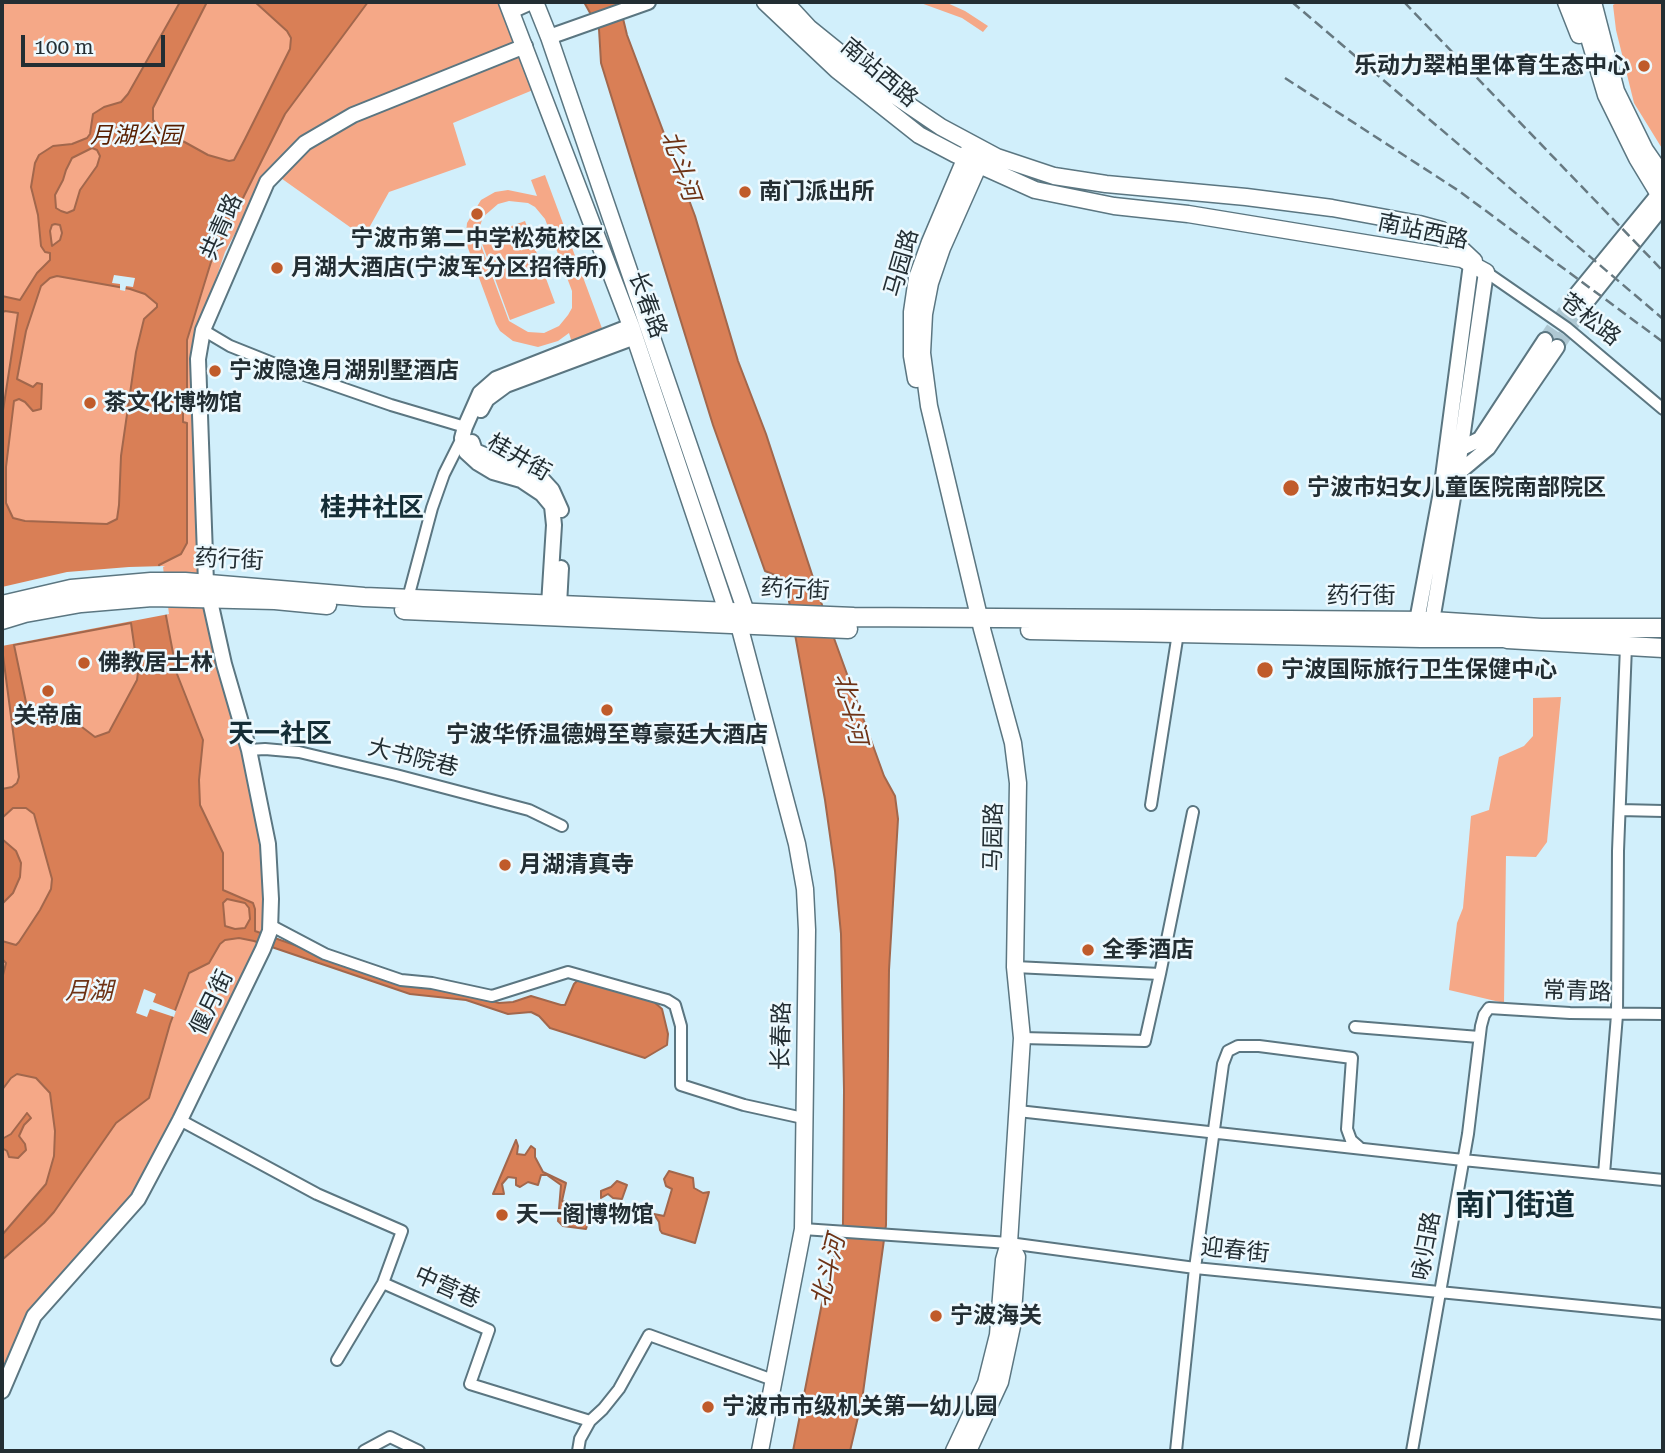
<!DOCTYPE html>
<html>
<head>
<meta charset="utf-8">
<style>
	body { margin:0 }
	#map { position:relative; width:1665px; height:1453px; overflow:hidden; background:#d1effb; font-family:"Roboto Serif",serif }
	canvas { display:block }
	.frame { position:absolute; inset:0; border:4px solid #232e33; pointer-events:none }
	.scale { position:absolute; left:21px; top:35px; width:144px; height:32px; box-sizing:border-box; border:4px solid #232e33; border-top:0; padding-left:9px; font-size:21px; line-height:24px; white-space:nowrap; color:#232e33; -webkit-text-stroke:5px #edf9fe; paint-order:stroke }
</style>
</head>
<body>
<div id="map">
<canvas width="1665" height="1453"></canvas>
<div class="frame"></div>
<div class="scale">100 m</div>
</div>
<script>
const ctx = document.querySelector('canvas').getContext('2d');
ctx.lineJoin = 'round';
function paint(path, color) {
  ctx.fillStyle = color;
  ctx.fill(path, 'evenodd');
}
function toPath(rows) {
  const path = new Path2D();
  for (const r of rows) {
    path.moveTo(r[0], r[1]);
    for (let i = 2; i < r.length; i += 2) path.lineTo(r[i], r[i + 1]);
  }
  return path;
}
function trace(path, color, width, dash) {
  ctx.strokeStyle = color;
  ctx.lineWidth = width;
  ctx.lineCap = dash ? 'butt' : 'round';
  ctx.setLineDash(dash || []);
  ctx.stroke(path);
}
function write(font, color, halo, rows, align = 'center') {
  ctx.font = font + ' "Roboto Serif","Noto Sans SC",serif';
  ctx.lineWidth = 5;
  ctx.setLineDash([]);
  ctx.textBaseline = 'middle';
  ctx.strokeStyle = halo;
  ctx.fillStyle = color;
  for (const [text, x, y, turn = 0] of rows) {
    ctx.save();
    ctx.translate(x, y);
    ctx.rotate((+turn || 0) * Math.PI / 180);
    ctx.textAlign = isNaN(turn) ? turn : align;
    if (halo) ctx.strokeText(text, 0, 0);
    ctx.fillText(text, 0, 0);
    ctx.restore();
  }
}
paint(toPath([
	[2,2,501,2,533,90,453,123,466,165,389,192,364,237,278,176,267,174,225,252,194,344,197,560,205,613,243,748,264,866,267,908,259,948,136,1198,33,1315,2,1383],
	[918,2,945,2,965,11,988,26,983,32,962,18],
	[1618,2,1663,2,1663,150,1634,103,1616,30,1613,5],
	[545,175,603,331,572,343,569,333,558,341,538,347,513,341,500,331,496,324,468,248,466,234,467,223,481,200,495,192,508,190,537,196,531,180],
	[509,201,528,203,535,207,545,219,572,291,572,308,568,315,559,326,544,333,528,332,509,321,479,240,478,232,483,217,498,204],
	[525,221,555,303,510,320,480,238],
	[1561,697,1547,842,1536,857,1506,856,1504,1003,1449,990,1457,923,1463,908,1471,816,1489,810,1499,757,1524,746,1533,736,1533,698]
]), '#f5a887');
const water = toPath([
	[180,2,207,2,153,108,153,120,161,129,208,155,229,161,234,160,245,139,290,49,291,38,287,31,255,2,368,2,285,114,211,262,187,340,187,408,183,409,183,422,187,423,187,543,181,554,159,565,163,600,177,674,203,740,199,780,200,805,223,853,223,890,253,903,255,909,255,931,410,986,449,990,499,1003,513,1002,531,996,561,1005,565,1005,574,984,578,980,653,1001,662,1009,668,1034,667,1045,645,1058,550,1028,539,1016,531,1012,508,1014,466,1000,410,994,254,941,239,938,225,940,220,944,209,963,189,973,170,1024,149,1098,116,1123,54,1212,44,1223,2,1260,2,1235,46,1184,54,1156,55,1131,50,1093,36,1078,17,1074,11,1078,2,1090,2,979,6,963,2,959,2,941,16,945,19,942,40,910,51,889,52,879,34,814,26,808,13,808,2,818,2,789,12,787,17,783,19,777,2,648,2,417,18,313,5,311,2,313,2,296,20,300,37,273,50,260,50,253,45,252,41,246,38,215,31,187,35,163,39,155,53,146,72,144,87,138,90,134,93,114,104,107,121,102,128,94,180,2],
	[92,148,97,150,100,156,97,166,80,190,74,210,67,213,61,211,56,208,55,195,63,180,66,170,72,158,92,148],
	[55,224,60,225,62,233,60,240,52,246,50,231,52,225,55,224],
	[57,276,130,289,145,294,157,304,157,307,144,319,136,352,121,456,119,505,117,519,107,524,25,521,13,518,6,503,6,467,14,401,19,399,25,402,33,411,41,409,42,384,37,383,33,387,17,379,26,331,41,286,50,278,57,276],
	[131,623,138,672,137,680,109,732,95,737,74,721,55,722,49,718,47,712,30,710,27,707,14,645,131,623],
	[227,899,245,903,249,908,250,919,245,928,235,929,225,926,223,903,227,899],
	[584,2,619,2,627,35,695,216,738,361,766,434,823,608,884,776,895,796,898,819,889,970,886,1225,862,1400,850,1451,793,1451,822,1303,843,1224,844,1090,841,934,835,871,825,800,785,579,765,571,713,425,601,63,599,29,584,2],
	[2,839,16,851,21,863,20,877,13,893,2,904,2,839],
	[27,1113,31,1118,24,1125,19,1136,25,1144,26,1150,18,1158,9,1157,7,1151,2,1148,2,1139,11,1134,27,1113],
	[516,1140,518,1146,517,1154,525,1155,531,1146,535,1149,535,1157,543,1172,566,1183,562,1201,592,1210,586,1229,563,1226,558,1221,561,1185,547,1175,541,1175,538,1185,528,1182,520,1187,516,1185,516,1178,508,1177,502,1184,504,1194,493,1194,516,1140],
	[669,1171,693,1178,694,1188,703,1193,709,1192,695,1243,662,1233,660,1230,659,1222,654,1214,664,1216,672,1189,666,1186,664,1179,669,1171],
	[617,1181,627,1185,622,1199,613,1198,608,1194,601,1198,601,1191,611,1187,617,1181]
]);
paint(water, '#d97f56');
trace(water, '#a2674c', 2);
paint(toPath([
	[114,275,135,278,133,287,126,286,125,291,120,290,120,284,112,283],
	[165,566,163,567,169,614,2,646,2,587,67,572,129,567],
	[144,989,156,994,153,1002,176,1011,174,1017,150,1009,147,1017,136,1013]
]), '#d1effb');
trace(toPath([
	[1545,340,1576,295],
	[1557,347,1589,299]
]), '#aec8d3', 14, [14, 7]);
const minor = toPath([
	[1486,272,1567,328,1663,409],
	[203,330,230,346,290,370,391,405,465,427],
	[408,598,432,508,444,474,462,438],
	[249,750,265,749,299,752,396,775,529,810,562,826],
	[1151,805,1178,633],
	[1620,810,1663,811],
	[270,925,325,954,401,980,432,983,492,996,568,972,667,1000,675,1005,681,1026,681,1085,744,1105,803,1118],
	[1015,967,1160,974,1193,812],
	[1355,1027,1479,1037],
	[1022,1038,1145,1041,1160,974],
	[1018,1111,1463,1160,1663,1180],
	[180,1120,317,1194,402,1231,383,1283,489,1330,470,1384,590,1421],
	[1604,1174,1617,1015,1618,851,1626,646],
	[803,1229,1009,1243,1195,1268,1663,1314],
	[337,1360,383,1283],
	[364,1451,390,1437,419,1451],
	[578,1451,580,1439,590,1421,603,1409,619,1389,649,1335,773,1380],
	[1176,1451,1195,1268,1223,1064,1228,1051,1238,1046,1259,1046,1352,1058,1347,1129,1351,1140,1359,1147],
	[1412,1451,1468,1134,1481,1026,1484,1015,1489,1008,1570,1013,1663,1014]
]);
const tertiary = toPath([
	[511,11,531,2],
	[549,37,648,2],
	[1576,295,1658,195],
	[1589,299,1663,206],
	[481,410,487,399,506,385,635,337],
	[472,442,475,451,541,478,552,490,561,510],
	[1460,449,1480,439,1545,340],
	[1457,474,1488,448,1557,347],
	[549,605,554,525,552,506,542,494,521,480,493,472,478,463,466,452,462,438,465,427,480,393,496,379,631,326],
	[559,605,561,568],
	[1419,628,1417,621,1441,492,1471,264],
	[1427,629,1432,621,1457,474,1486,272],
	[2,1391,34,1316,138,1199,180,1120,263,949,270,931,271,899,268,844,249,750,224,664,206,583,198,359,203,330,267,182,305,143,353,115,525,46]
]);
const secondary = toPath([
	[507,2,631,326,727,611,739,625,797,844,805,889,807,930,803,1229,760,1451],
	[535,2,549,37,746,612,740,623],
	[765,2,837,70,919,135,955,154,1035,190,1114,206,1188,214,1462,259,1486,272],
	[785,2,809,28,882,87,941,127,997,157,1054,176,1106,184,1246,197,1332,208,1419,224,1441,230,1474,261],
	[1566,2,1579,35],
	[1581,2,1587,31,1606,95,1637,158,1663,201],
	[1593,2,1616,91,1645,150,1663,176],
	[916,379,912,356,912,312,917,278,930,242,969,150],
	[954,1451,986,1383,998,1335,1004,1260,1009,1243,1022,1038,1015,967,1018,783,1013,743,982,629,929,406,922,353,924,314,930,283,942,248,985,151],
	[968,1451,1000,1382,1012,1326,1017,1257,1009,1243]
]);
const primary = toPath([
	[2,605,71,589,151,582,185,582,364,597,854,617,1432,621,1541,628,1663,628],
	[404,610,848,629],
	[2,620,25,613,81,603,152,597,275,600,327,605],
	[1030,630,1421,638,1520,638],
	[1507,639,1663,648]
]);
trace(minor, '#5b7681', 14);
trace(tertiary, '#5b7681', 18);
trace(secondary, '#5b7681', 19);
trace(primary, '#5b7681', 21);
trace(minor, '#fff', 10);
trace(tertiary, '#fff', 14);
trace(secondary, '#fff', 16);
trace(primary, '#fff', 18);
trace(toPath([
	[1292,2,1663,319],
	[1404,2,1663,271],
	[1285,78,1459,191,1663,342]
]), '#677981', 2.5, [10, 5]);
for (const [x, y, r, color] of [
	[1644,66,7,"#c05b2a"],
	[745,192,7,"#c05b2a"],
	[477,214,7,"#c05b2a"],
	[277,268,7,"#c05b2a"],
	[215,371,7,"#c05b2a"],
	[90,403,7,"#c05b2a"],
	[1291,488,9,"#c05b2a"],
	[84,663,7,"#c05b2a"],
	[1265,670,9,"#c05b2a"],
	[48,691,7,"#c05b2a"],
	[607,710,7,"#c05b2a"],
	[505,865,7,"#c05b2a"],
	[1088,950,7,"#c05b2a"],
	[502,1215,7,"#c05b2a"],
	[936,1316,7,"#c05b2a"],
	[708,1407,7,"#c05b2a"]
]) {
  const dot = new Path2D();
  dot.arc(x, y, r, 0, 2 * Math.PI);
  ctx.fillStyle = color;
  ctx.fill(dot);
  trace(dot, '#edf9fe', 2.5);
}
write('bold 23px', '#232e33', '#edf9fe', [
	["乐动力翠柏里体育生态中心",1630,66,"right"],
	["南门派出所",759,192],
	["宁波市第二中学松苑校区",477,239,"center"],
	["月湖大酒店(宁波军分区招待所)",291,268],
	["宁波隐逸月湖别墅酒店",229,371],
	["茶文化博物馆",104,403],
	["宁波市妇女儿童医院南部院区",1307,488],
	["佛教居士林",98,663],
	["宁波国际旅行卫生保健中心",1281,670],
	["关帝庙",48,716,"center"],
	["宁波华侨温德姆至尊豪廷大酒店",607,735,"center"],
	["月湖清真寺",519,865],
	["全季酒店",1102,950],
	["天一阁博物馆",516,1215],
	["宁波海关",950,1316],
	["宁波市市级机关第一幼儿园",722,1407]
], 'left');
write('23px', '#232e33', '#edf9fe', [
	["南站西路",879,73,40],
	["共青路",222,227,-66],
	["南站西路",1423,232,12],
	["马园路",902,263,-74],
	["长春路",647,305,70],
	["苍松路",1590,320,38],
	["桂井街",519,458,30],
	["药行街",229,560,3],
	["药行街",795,590,3],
	["药行街",1361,596],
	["大书院巷",413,758,14],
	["马园路",994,837,-89],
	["常青路",1577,992,2],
	["偃月街",212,1003,-64],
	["长春路",782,1036,-89],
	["咏归路",1427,1246,-80],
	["迎春街",1235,1251,6],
	["中营巷",447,1288,24]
]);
write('italic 23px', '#592001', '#edf9fe', [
	["月湖公园",136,136]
]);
write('italic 24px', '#6e3316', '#edf9fe', [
	["北斗河",680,166,71],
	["北斗河",850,709,77],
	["月湖",89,992],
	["北斗河",829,1271,-76]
]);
write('bold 26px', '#142d36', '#edf9fe', [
	["桂井社区",372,508],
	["天一社区",280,734]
]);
write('bold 30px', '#142d36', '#edf9fe', [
	["南门街道",1515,1206]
]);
</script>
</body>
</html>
